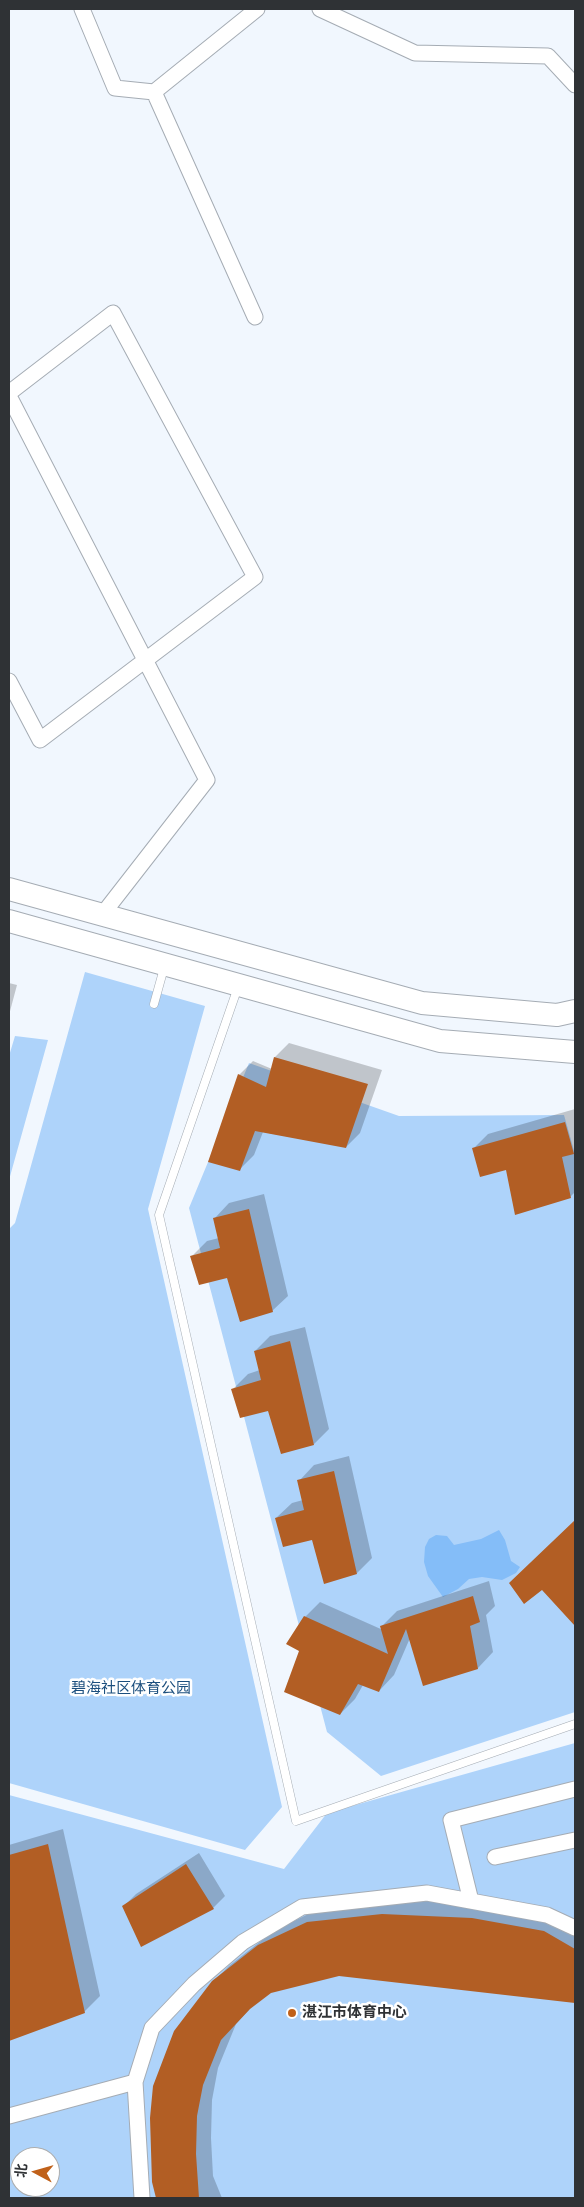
<!DOCTYPE html>
<html>
<head>
<meta charset="utf-8">
<style>
	body { margin:0 }
	#map { position:relative; width:584px; height:2207px; overflow:hidden; background:#f1f7fe; font-family:Montserrat,"Noto Sans SC",sans-serif }
	canvas { display:block }
	.frame { position:absolute; inset:0; border:10px solid #2f3235; pointer-events:none }
	.north { position:absolute; left:10px; top:2147px; width:50px; height:50px; box-sizing:border-box; background:#fff; border:1px solid #acadae; border-radius:50%; rotate:276deg; font-size:14px; font-weight:700; line-height:20px; text-align:center; color:#2f3235 }
	.north::after { content:''; display:block; margin:auto; width:18px; height:22px; background:#c0611a; clip-path:polygon(50% 0,100% 100%,50% 72%,0 100%) }
</style>
</head>
<body>
<div id="map">
<canvas width="584" height="2207"></canvas>
<div class="frame"></div>
<div class="north">北</div>
</div>
<script>
const ctx = document.querySelector('canvas').getContext('2d');
ctx.lineJoin = 'round';
function paint(path, color) {
  ctx.fillStyle = color;
  ctx.fill(path, 'evenodd');
}
function toPath(rows) {
  const path = new Path2D();
  for (const r of rows) {
    path.moveTo(r[0], r[1]);
    for (let i = 2; i < r.length; i += 2) path.lineTo(r[i], r[i + 1]);
  }
  return path;
}
function trace(path, color, width, dash) {
  ctx.strokeStyle = color;
  ctx.lineWidth = width;
  ctx.lineCap = dash ? 'butt' : 'round';
  ctx.setLineDash(dash || []);
  ctx.stroke(path);
}
function write(font, color, halo, rows, align = 'center') {
  ctx.font = font + ' Montserrat,"Noto Sans SC",sans-serif';
  ctx.lineWidth = 5;
  ctx.setLineDash([]);
  ctx.textBaseline = 'middle';
  ctx.strokeStyle = halo;
  ctx.fillStyle = color;
  for (const [text, x, y, turn = 0] of rows) {
    ctx.save();
    ctx.translate(x, y);
    ctx.rotate((+turn || 0) * Math.PI / 180);
    ctx.textAlign = isNaN(turn) ? turn : align;
    if (halo) ctx.strokeText(text, 0, 0);
    ctx.fillText(text, 0, 0);
    ctx.restore();
  }
}
paint(toPath([
	[85,972,205,1006,148,1209,282,1807,245,1850,9,1783,9,1229,15,1223],
	[15,1036,48,1040,9,1180,9,1056],
	[249,1063,399,1116,564,1115,575,1154,575,1712,381,1776,327,1732,189,1208],
	[575,1743,575,2198,9,2198,9,1795,284,1869,327,1813],
	[20,2157,50,2157,50,2187,20,2187]
]), '#aed3fa');
paint(toPath([
	[499,1530,505,1540,511,1561,520,1567,516,1573,502,1580,482,1577,469,1579,458,1589,443,1597,428,1576,424,1562,425,1547,429,1539,436,1535,447,1536,454,1545,481,1539]
]), '#84bdf8');
paint(toPath([
	[9,983,17,985,9,1015],
	[289,1043,382,1070,360,1133,346,1147,263,1132,254,1155,240,1169,239,1075,253,1061,272,1069,275,1057],
	[575,1109,575,1192,570,1197,507,1168,473,1149,488,1134],
	[264,1194,288,1296,272,1311,228,1276,192,1256,207,1241,219,1238,214,1219,229,1203],
	[305,1327,329,1429,314,1444,269,1409,233,1389,248,1374,260,1370,255,1351,270,1336],
	[349,1456,372,1558,357,1573,313,1538,276,1518,292,1503,303,1500,299,1481,314,1465],
	[575,1521,575,1619,573,1621,526,1568],
	[489,1581,495,1606,486,1615,493,1652,478,1668,424,1684,410,1638,394,1675,379,1691,363,1685,355,1699,340,1714,301,1651,305,1617,320,1602,383,1630,382,1626,397,1611],
	[63,1829,100,1996,84,2012,9,2040,9,1845],
	[199,1853,225,1896,213,1908,124,1906,136,1894],
	[398,1900,487,1903,575,1925,575,2002,339,1975,270,1992,254,2004,236,2024,218,2068,212,2100,211,2138,213,2176,222,2198,157,2198,153,2182,213,1982,229,1966,275,1930,323,1907]
]), '#0003');
paint(toPath([
	[274,1057,368,1084,346,1148,255,1131,240,1171,208,1162,238,1074,266,1087],
	[565,1122,574,1154,562,1157,571,1198,515,1215,506,1170,480,1177,472,1148],
	[249,1209,273,1312,240,1322,227,1278,199,1285,190,1256,220,1248,213,1218],
	[290,1341,314,1445,281,1454,268,1411,240,1418,231,1389,261,1380,254,1351],
	[334,1471,357,1574,324,1584,312,1540,283,1547,275,1518,304,1510,297,1480],
	[575,1520,575,1626,542,1590,524,1604,509,1583],
	[473,1596,480,1622,470,1626,478,1669,423,1686,406,1629,379,1692,358,1684,340,1715,284,1692,299,1651,286,1644,304,1616,388,1654,380,1626],
	[48,1844,85,2013,9,2041,9,1855],
	[186,1864,214,1909,141,1947,122,1906],
	[382,1914,472,1918,544,1931,575,1949,575,2003,339,1976,271,1993,250,2009,221,2040,203,2085,197,2116,196,2154,199,2198,156,2198,152,2182,150,2118,153,2086,174,2031,212,1981,258,1945,307,1922]
]), '#b25e24');
const lane = toPath([
	[238,987,159,1215,296,1821,575,1724],
	[154,1004,164,968]
]);
const street = toPath([
	[82,9,115,88,154,92,257,9],
	[320,9,415,53,548,56,575,85],
	[154,92,255,317],
	[9,393,113,313,255,577,40,740,9,681],
	[9,396,207,780,102,915],
	[495,1857,575,1840],
	[471,1901,451,1820,575,1789],
	[135,2082,142,2198],
	[9,2116,135,2082,152,2028,194,1984,243,1942,302,1907,427,1893,547,1915,575,1928]
]);
const secondary = toPath([
	[9,889,422,1003,557,1015,575,1011],
	[9,921,440,1041,575,1052]
]);
trace(lane, '#a5acb4', 9);
trace(street, '#a5acb4', 17);
trace(secondary, '#a5acb4', 24);
trace(lane, '#fff', 8);
trace(street, '#fff', 15);
trace(secondary, '#fff', 22);
for (const [x, y, r, color] of [
	[292,2013,5,"#c0611a"]
]) {
  const dot = new Path2D();
  dot.arc(x, y, r, 0, 2 * Math.PI);
  ctx.fillStyle = color;
  ctx.fill(dot);
  trace(dot, '#fff', 2);
}
write('15px', '#1c4f7e', '#fff', [
	["碧海社区体育公园",131,1689]
]);
write('bold 15px', '#2f3235', '#fff', [
	["湛江市体育中心",302,2013]
], 'left');
</script>
</body>
</html>
